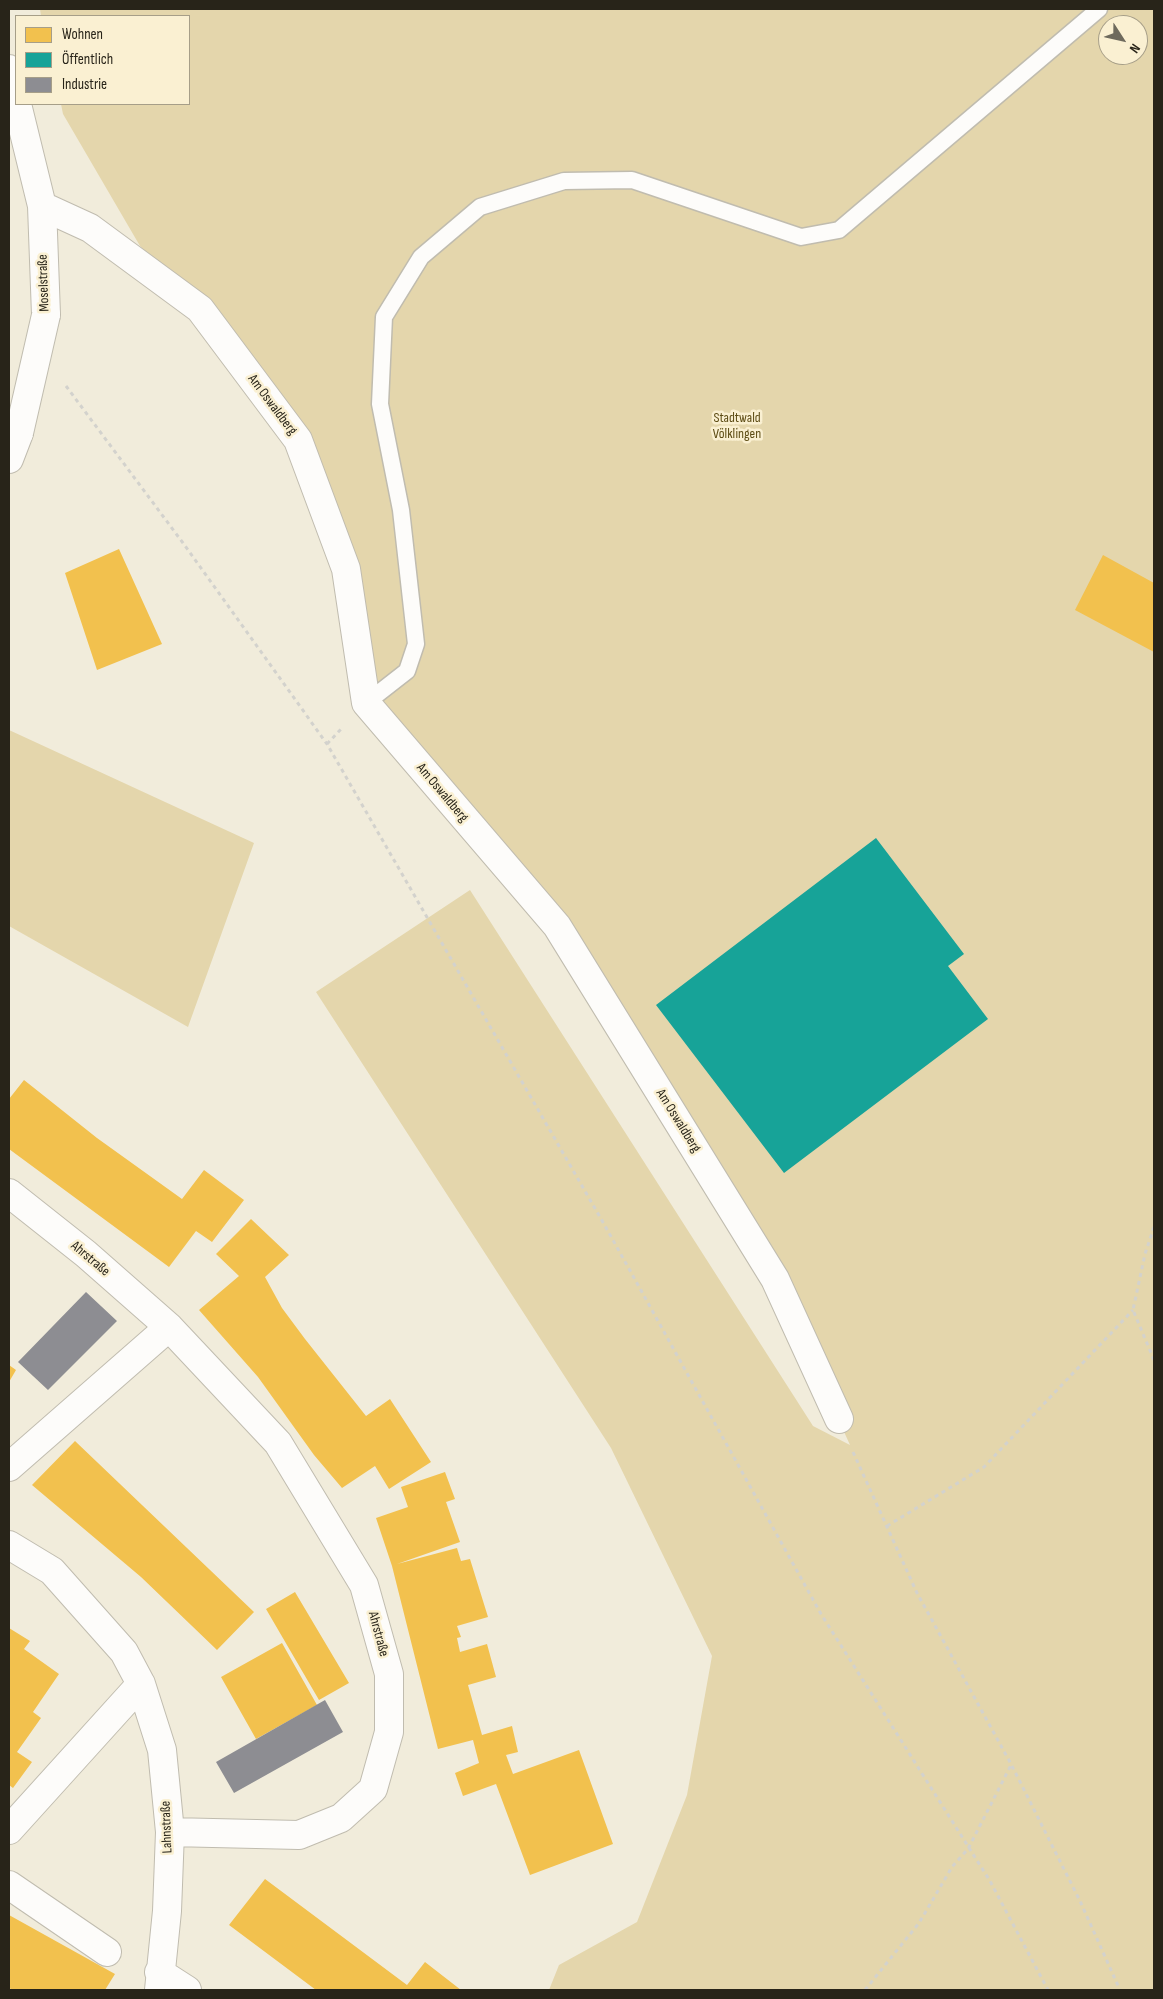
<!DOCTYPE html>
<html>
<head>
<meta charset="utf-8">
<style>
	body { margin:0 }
	#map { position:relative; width:1163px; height:1999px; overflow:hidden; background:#f1ecdb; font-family:"Sofia Sans Condensed",sans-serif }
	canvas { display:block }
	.frame { position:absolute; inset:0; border:10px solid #282419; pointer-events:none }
	.legend { position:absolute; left:15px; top:15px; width:175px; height:90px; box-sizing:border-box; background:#faf0d2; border:1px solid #a69e88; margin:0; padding:6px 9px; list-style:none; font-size:15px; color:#282419 }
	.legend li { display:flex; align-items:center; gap:10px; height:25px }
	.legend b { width:25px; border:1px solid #a69e88 }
	.north { position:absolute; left:1098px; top:15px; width:50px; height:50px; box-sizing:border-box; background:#faf0d2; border:1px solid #a69e88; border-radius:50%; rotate:125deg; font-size:14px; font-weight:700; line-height:20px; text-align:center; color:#282419 }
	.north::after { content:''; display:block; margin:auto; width:18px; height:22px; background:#6e6a5d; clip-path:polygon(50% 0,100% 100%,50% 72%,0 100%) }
</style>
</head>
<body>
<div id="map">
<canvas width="1163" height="1999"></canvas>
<div class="frame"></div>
<ul class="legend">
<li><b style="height:14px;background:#f2c14e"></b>Wohnen</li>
<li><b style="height:14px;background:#17a398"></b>Öffentlich</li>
<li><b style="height:14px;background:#8d8d92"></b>Industrie</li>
</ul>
<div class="north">N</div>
</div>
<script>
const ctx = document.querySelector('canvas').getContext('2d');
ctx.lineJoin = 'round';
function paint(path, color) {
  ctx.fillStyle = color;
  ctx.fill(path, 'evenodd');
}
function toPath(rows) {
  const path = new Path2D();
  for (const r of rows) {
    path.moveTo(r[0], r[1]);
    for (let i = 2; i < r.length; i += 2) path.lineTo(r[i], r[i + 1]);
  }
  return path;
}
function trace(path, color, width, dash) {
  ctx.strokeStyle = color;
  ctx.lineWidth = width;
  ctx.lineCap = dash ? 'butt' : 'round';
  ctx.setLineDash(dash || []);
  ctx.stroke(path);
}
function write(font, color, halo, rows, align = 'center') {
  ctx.font = font + ' "Sofia Sans Condensed",sans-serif';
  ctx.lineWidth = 5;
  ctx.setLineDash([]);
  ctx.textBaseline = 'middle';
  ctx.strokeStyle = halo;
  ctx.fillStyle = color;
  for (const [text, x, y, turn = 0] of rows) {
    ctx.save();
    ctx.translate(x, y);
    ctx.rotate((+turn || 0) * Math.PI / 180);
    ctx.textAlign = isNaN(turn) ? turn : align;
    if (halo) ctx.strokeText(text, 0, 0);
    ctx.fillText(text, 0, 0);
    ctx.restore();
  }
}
paint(toPath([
	[40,9,1154,9,1154,1990,549,1990,559,1965,637,1922,687,1795,712,1656,611,1448,316,992,470,890,813,1426,850,1445,775,1279,557,926,366,703,346,569,298,440,200,309,140,246,63,114,61,104,189,104,189,16,41,16],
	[1108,25,1138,25,1138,55,1108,55],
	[9,730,254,843,188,1027,9,926]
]), '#e4d6ac');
paint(toPath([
	[119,549,162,644,97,670,65,573],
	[1103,555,1154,583,1154,652,1075,610],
	[24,1080,97,1138,182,1199,204,1170,244,1200,212,1242,196,1231,169,1267,9,1149,9,1099],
	[251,1219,289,1255,265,1277,282,1308,305,1339,366,1416,390,1399,431,1462,389,1489,375,1466,342,1488,314,1455,258,1377,199,1310,239,1276,216,1254],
	[9,1365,16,1370,9,1382],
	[75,1441,254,1612,217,1650,141,1577,32,1485],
	[445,1472,455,1499,446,1502,460,1542,397,1564,457,1548,461,1561,470,1559,488,1617,457,1626,461,1637,457,1638,460,1652,487,1644,496,1677,468,1685,482,1735,512,1726,518,1752,506,1755,513,1774,579,1750,613,1844,530,1875,496,1784,463,1796,455,1773,479,1763,473,1740,438,1749,392,1566,376,1518,408,1507,401,1487],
	[295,1592,349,1683,319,1700,266,1609],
	[9,1628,30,1641,24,1649,59,1674,33,1712,41,1718,17,1752,32,1762,13,1788,9,1785],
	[282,1643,317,1705,256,1739,221,1677],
	[265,1879,407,1985,425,1962,461,1990,316,1990,229,1925],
	[9,1915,115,1974,105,1990,13,1990,9,1988]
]), '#f2c14e');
paint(toPath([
	[876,838,964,954,948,966,988,1019,784,1173,656,1005]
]), '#17a398');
paint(toPath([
	[86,1292,117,1321,48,1390,18,1362],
	[325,1700,343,1732,234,1793,216,1762]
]), '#8d8d92');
const service = toPath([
	[366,703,407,671,416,644,401,510,380,404,384,317,421,257,480,207,564,181,632,180,801,237,839,230,1099,9]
]);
const minor = toPath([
	[9,69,16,100],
	[17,104,42,206,46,315],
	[42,206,90,228,200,309,298,440,346,569,366,703,557,926,775,1279,839,1419],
	[9,459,19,433],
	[9,1193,86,1254,169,1327,278,1443,364,1585,389,1674,389,1732,373,1789,341,1818,299,1835,170,1832],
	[9,1467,169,1327],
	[9,1545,52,1571,124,1652,141,1684,162,1750,170,1832,167,1911,159,1990],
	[9,1830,141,1684],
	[9,1885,107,1952],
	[159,1972,187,1990]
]);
trace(service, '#c0bcaf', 19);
trace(minor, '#c0bcaf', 30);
trace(toPath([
	[66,386,183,543,327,744,604,1224,821,1614,990,1881,1048,1990],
	[327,744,342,728],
	[1154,1227,1145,1254,1133,1310,1154,1360],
	[853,1452,917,1593,1011,1764,1080,1901,1120,1990],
	[887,1526,984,1467,1133,1310],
	[865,1990,919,1923,952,1867,968,1849,1011,1765]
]), '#d3d2cd', 3, [4, 4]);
trace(service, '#fdfcfa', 16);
trace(minor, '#fdfcfa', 28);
const minorBridge = toPath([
	[19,433,46,315]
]);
trace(minorBridge, '#c0bcaf', 30, []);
trace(minorBridge, '#fdfcfa', 28);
write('14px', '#282419', '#faf0d2', [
	["Moselstraße",44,283,-92],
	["Am Oswaldberg",272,405,53],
	["Am Oswaldberg",442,793,50],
	["Am Oswaldberg",678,1121,58],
	["Ahrstraße",90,1259,40],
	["Ahrstraße",378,1634,75],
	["Lahnstraße",167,1827,-92]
]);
write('14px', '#5d4c14', '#faf0d2', [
	["Stadtwald",737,418],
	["Völklingen",737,434]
]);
</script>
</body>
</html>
